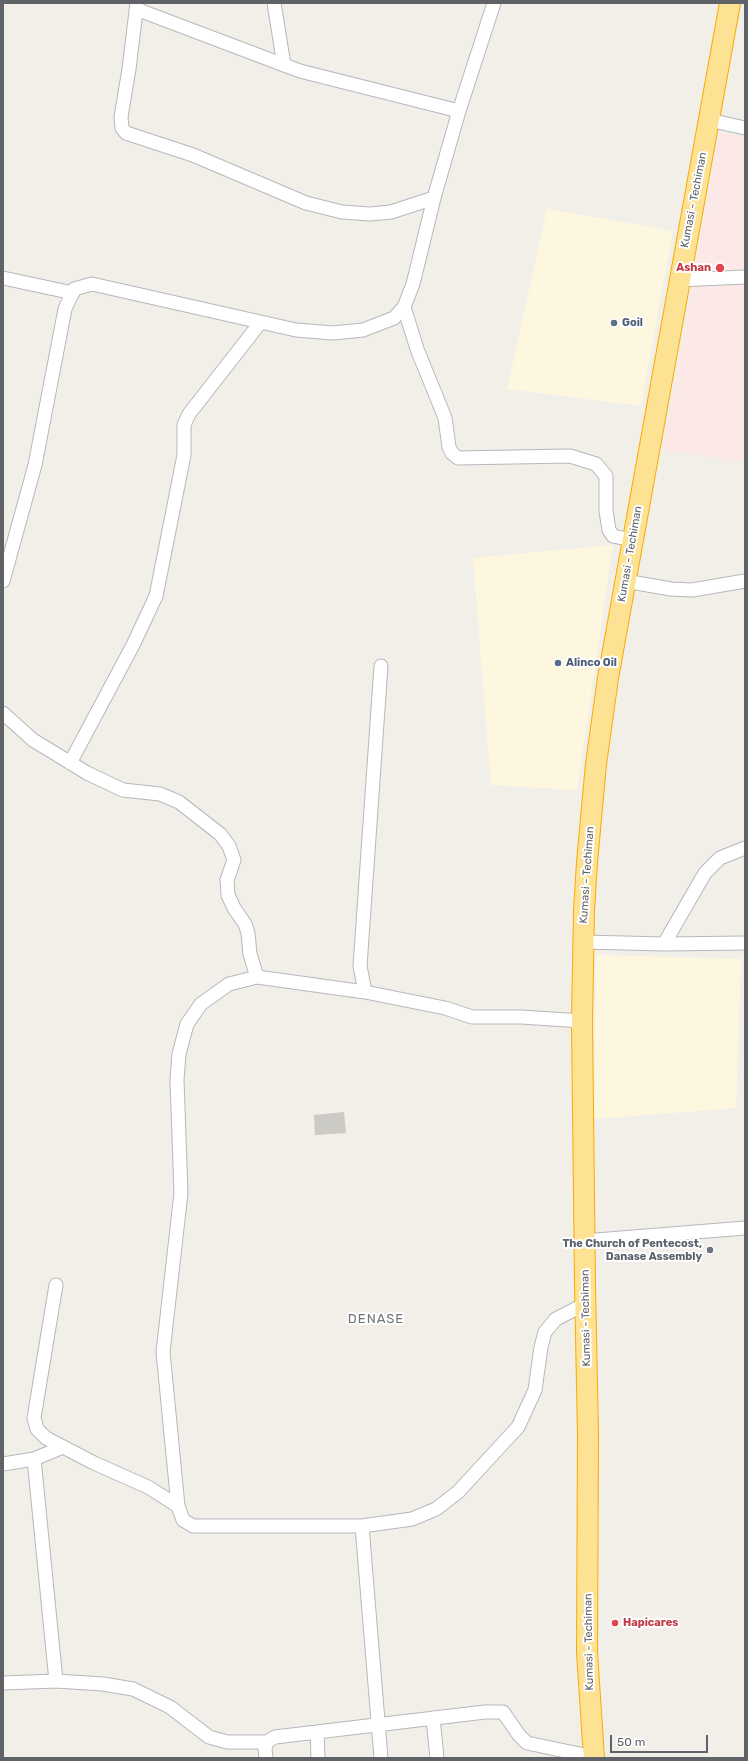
<!DOCTYPE html>
<html>
<head>
<meta charset="utf-8">
<style>
	body { margin:0 }
	#map { position:relative; width:748px; height:1761px; overflow:hidden; background:#f1efe8; font-family:Rubik,sans-serif }
	canvas { display:block }
	.frame { position:absolute; inset:0; border:4px solid #5f6368; pointer-events:none }
	.scale { position:absolute; left:610px; top:1735px; width:98px; height:18px; box-sizing:border-box; border:2px solid #5f6368; border-top:0; padding-left:5px; font-size:12px; line-height:14px; white-space:nowrap; color:#5f6368; -webkit-text-stroke:3px #fff; paint-order:stroke }
</style>
</head>
<body>
<div id="map">
<canvas width="748" height="1761"></canvas>
<div class="frame"></div>
<div class="scale">50 m</div>
</div>
<script>
const ctx = document.querySelector('canvas').getContext('2d');
ctx.lineJoin = 'round';
function paint(path, color) {
  ctx.fillStyle = color;
  ctx.fill(path, 'evenodd');
}
function toPath(rows) {
  const path = new Path2D();
  for (const r of rows) {
    path.moveTo(r[0], r[1]);
    for (let i = 2; i < r.length; i += 2) path.lineTo(r[i], r[i + 1]);
  }
  return path;
}
function trace(path, color, width, dash) {
  ctx.strokeStyle = color;
  ctx.lineWidth = width;
  ctx.lineCap = dash ? 'butt' : 'round';
  ctx.setLineDash(dash || []);
  ctx.stroke(path);
}
function write(font, color, halo, rows, align = 'center') {
  ctx.font = font + ' Rubik,sans-serif';
  ctx.lineWidth = 4;
  ctx.setLineDash([]);
  ctx.textBaseline = 'middle';
  ctx.strokeStyle = halo;
  ctx.fillStyle = color;
  for (const [text, x, y, turn = 0] of rows) {
    ctx.save();
    ctx.translate(x, y);
    ctx.rotate((+turn || 0) * Math.PI / 180);
    ctx.textAlign = isNaN(turn) ? turn : align;
    if (halo) ctx.strokeText(text, 0, 0);
    ctx.fillText(text, 0, 0);
    ctx.restore();
  }
}
paint(toPath([
	[547,209,673,231,641,406,507,389],
	[613,545,577,790,491,785,473,558],
	[596,955,741,959,736,1108,594,1119]
]), '#fef7e0');
paint(toPath([
	[719,132,745,137,745,462,662,449,673,398]
]), '#fce8e6');
paint(toPath([
	[344,1112,346,1133,315,1135,314,1115]
]), '#cccac5');
const minor = toPath([
	[137,3,129,69,121,117,122,128,126,133,193,155,306,203,342,212,370,214,391,212,434,198],
	[274,3,284,65],
	[136,9,300,71,459,111],
	[709,120,745,128],
	[3,278,73,293],
	[679,280,745,277],
	[404,307,417,349,445,418,449,447,452,453,458,458,570,456,596,464,606,476,606,511,609,530,613,536,632,540],
	[3,581,35,465,65,309,74,289,92,284,296,330,333,333,363,330,394,318,404,307,413,284,434,198,459,111,494,3],
	[625,581,671,589,692,590,745,581],
	[3,713,33,740,87,773,123,790,160,794,179,802,220,834,229,846,234,860,227,880,228,895,234,908,245,924,248,933,250,954,257,977],
	[70,763,133,645,156,596,184,455,184,425,189,414,260,323],
	[583,942,664,944,745,943],
	[664,944,705,873,720,858,745,848],
	[365,992,360,966,381,666],
	[582,1021,521,1017,472,1017,445,1008,365,992,257,977,229,984,201,1004,187,1024,179,1054,177,1080,181,1193,163,1352,178,1506,183,1520,193,1526,362,1526,412,1519,436,1509,458,1492,518,1427,535,1390,541,1347,545,1332,556,1319,585,1304],
	[584,1241,745,1228],
	[56,1285,34,1418,37,1429,46,1438,94,1463,148,1487,178,1506],
	[34,1459,56,1681],
	[3,1464,34,1459,63,1447],
	[362,1526,381,1758],
	[3,1683,56,1681,103,1684,133,1689,170,1707,209,1737,227,1742,267,1742],
	[433,1718,437,1758],
	[317,1732,318,1758],
	[266,1758,265,1749,267,1742,275,1737,485,1712,503,1712,519,1735,527,1743,594,1757]
]);
const highway = toPath([
	[594,1758,587,1652,588,1436,585,1285,582,1021,584,911,587,862,596,764,608,678,730,3]
]);
trace(minor, '#b5b8bc', 15);
trace(highway, '#f9ab00', 22);
trace(minor, '#fff', 13);
trace(highway, '#fde293', 20);
for (const [x, y, r, color] of [
	[720,268,5,"#e0444e"],
	[614,323,4,"#5c6f8a"],
	[558,663,4,"#5c6f8a"],
	[710,1250,4,"#6b7280"],
	[615,1623,4,"#e0444e"]
]) {
  const dot = new Path2D();
  dot.arc(x, y, r, 0, 2 * Math.PI);
  ctx.fillStyle = color;
  ctx.fill(dot);
  trace(dot, '#fff', 1.5);
}
write('11px', '#5f6368', '#fff', [
	["Kumasi - Techiman",694,200,-79],
	["Kumasi - Techiman",630,554,-80],
	["Kumasi - Techiman",587,875,-86],
	["Kumasi - Techiman",586,1318,-91],
	["Kumasi - Techiman",589,1642,-91]
]);
write('bold 11px', '#be3a42', '#fff', [
	["Ashan",711,268],
	["Hapicares",623,1623,"left"]
], 'right');
write('bold 11px', '#4e5e75', '#fff', [
	["Goil",622,323],
	["Alinco Oil",566,663]
], 'left');
write('bold 11px', '#5b616d', '#fff', [
	["The Church of Pentecost,",702,1244],
	["Danase Assembly",702,1257]
], 'right');
ctx.letterSpacing = '1px';
write('13px', '#70757a', '#fff', [
	["DENASE",376,1319]
]);
ctx.letterSpacing = '0px';
</script>
</body>
</html>
